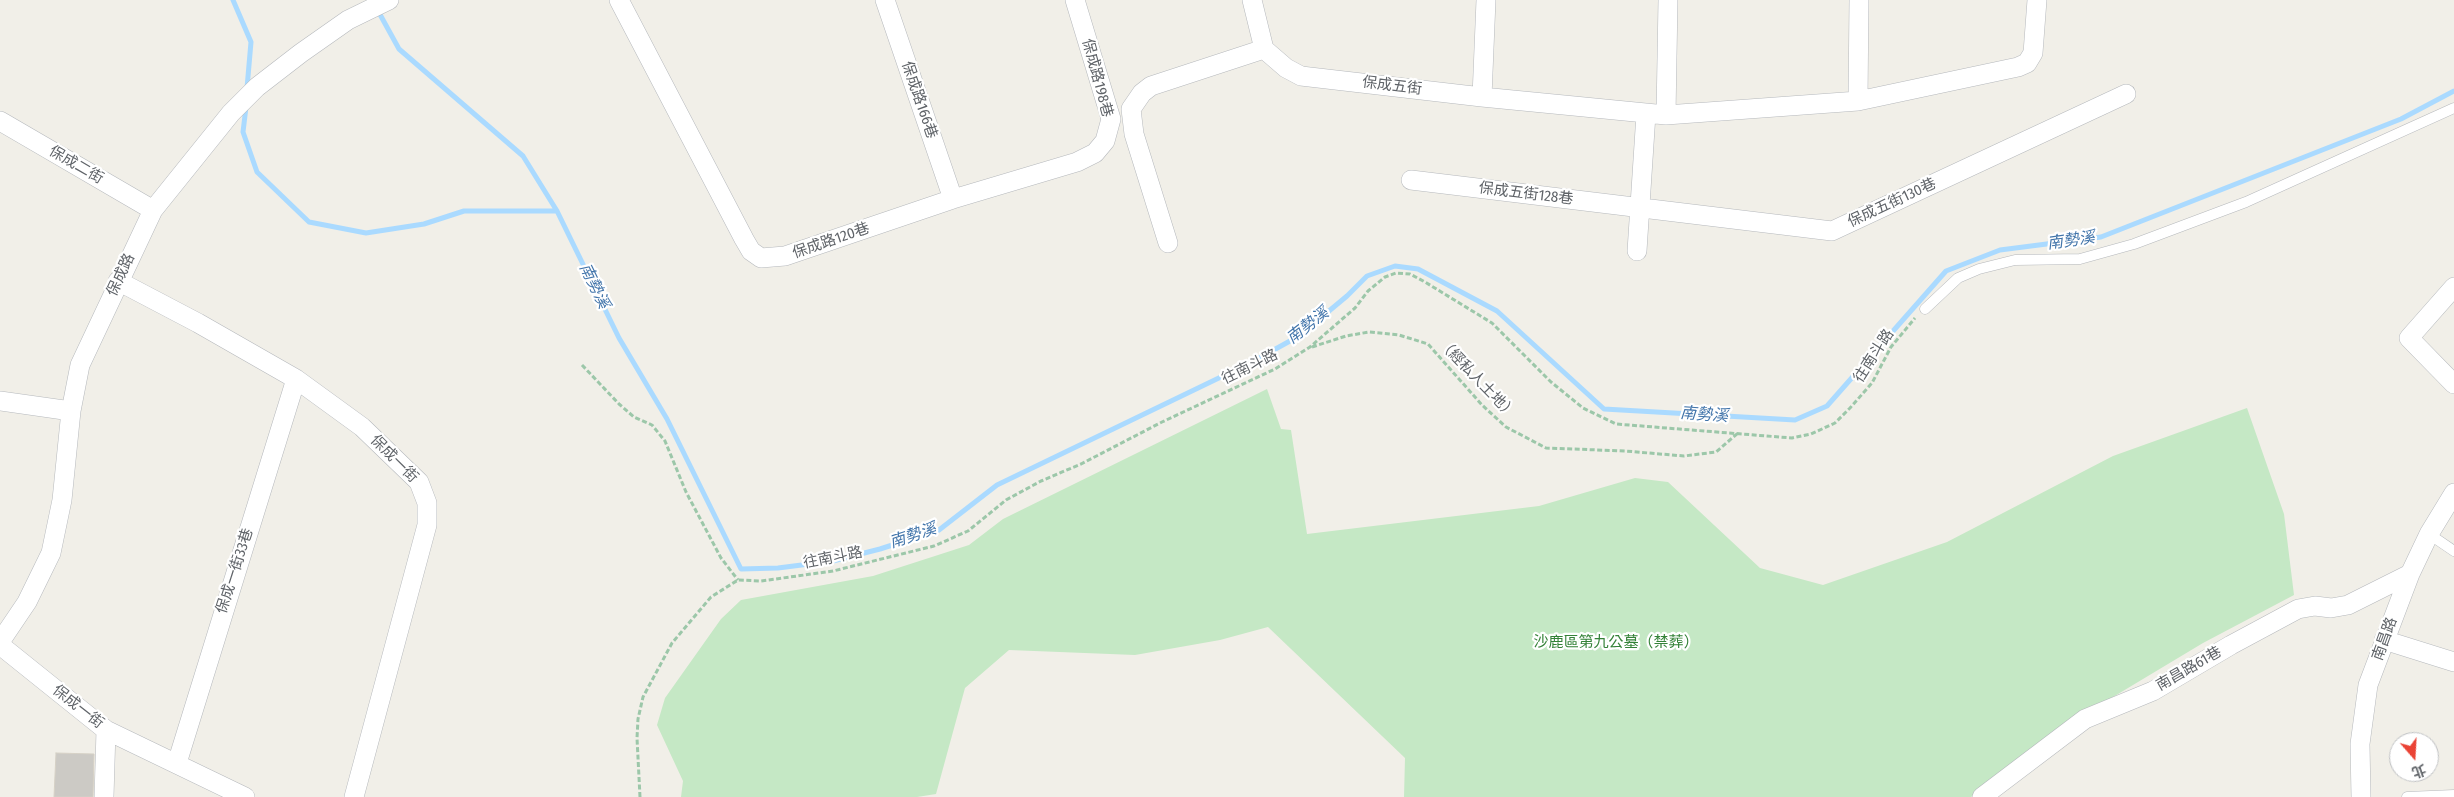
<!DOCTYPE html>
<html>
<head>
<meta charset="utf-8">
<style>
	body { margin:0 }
	#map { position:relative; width:2454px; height:797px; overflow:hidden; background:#f1efe8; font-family:"Fira Sans Condensed","Noto Sans TC",sans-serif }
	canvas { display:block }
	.north { position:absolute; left:2389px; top:732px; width:50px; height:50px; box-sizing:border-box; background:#fff; border:1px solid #bfc1c3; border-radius:50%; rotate:161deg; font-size:14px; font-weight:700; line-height:20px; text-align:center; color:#5f6368 }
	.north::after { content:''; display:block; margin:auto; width:18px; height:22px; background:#ea4335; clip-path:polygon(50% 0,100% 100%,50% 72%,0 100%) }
</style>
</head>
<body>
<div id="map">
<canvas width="2454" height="797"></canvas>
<div class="north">北</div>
</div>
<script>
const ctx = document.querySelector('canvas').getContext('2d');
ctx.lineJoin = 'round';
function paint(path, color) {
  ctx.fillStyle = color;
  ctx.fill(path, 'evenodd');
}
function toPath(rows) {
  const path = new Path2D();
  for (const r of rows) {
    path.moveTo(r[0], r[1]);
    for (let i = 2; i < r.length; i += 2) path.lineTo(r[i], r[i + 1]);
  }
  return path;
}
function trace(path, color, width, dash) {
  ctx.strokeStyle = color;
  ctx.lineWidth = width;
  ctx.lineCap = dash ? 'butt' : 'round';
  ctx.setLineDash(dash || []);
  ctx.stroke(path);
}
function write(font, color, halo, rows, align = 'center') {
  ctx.font = font + ' "Fira Sans Condensed","Noto Sans TC",sans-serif';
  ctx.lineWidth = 4.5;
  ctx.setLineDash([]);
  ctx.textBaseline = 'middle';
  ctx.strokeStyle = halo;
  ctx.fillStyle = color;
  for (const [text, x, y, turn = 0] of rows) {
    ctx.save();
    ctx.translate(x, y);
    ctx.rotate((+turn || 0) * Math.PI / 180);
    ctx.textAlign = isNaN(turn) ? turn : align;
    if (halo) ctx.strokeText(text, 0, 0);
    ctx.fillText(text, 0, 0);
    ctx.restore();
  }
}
paint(toPath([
	[1267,389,1281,429,1291,430,1307,534,1539,506,1635,478,1668,482,1760,568,1823,585,1947,542,2113,456,2247,408,2284,514,2294,595,2203,643,2083,715,1971,797,1404,797,1405,758,1268,627,1220,640,1135,655,1009,650,965,688,936,794,917,797,681,797,683,781,657,725,665,698,721,619,741,600,873,576,969,545,1003,519]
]), '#c5e8c5');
trace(toPath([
	[233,0,251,42,247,88],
	[377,9,399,49,523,156,557,211,619,338,667,419,741,569,778,568,833,561,880,549,939,530,997,485,1252,362,1299,336,1347,296,1367,276,1395,266,1418,269,1497,311,1604,409,1795,420,1827,406,1946,271,2000,250,2101,237,2401,119,2454,91],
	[246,107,243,132,257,172,309,222,366,233,424,224,464,211,557,211]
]), '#aadaff', 5);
const building = toPath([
	[56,753,94,754,93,797,54,797,56,753]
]);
paint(building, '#cccac5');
trace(building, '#d6d1c6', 1);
const lane = toPath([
	[1925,309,1958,278,1979,269,2015,260,2080,259,2134,244,2246,202,2454,108],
	[2429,534,2454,551],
	[2407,797,2454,795]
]);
const street = toPath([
	[619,0,744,239,751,251,761,258,785,256,953,199,1077,162,1095,153,1105,141,1111,119,1075,0],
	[885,0,953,199],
	[1252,0,1264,49,1286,68,1301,76,1482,97,1666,115,1858,101,2018,67,2027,63,2033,53,2037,0],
	[1482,97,1486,0],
	[1858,101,1859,0],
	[1666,115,1668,0],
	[0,121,153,210],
	[1411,180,1832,231,2126,94],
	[1168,243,1134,134,1131,109,1142,93,1151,86,1264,49],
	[1637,251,1646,114],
	[118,281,198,323,296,379,362,427,419,482,427,503,427,525,354,797],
	[2454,287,2409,338,2454,384],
	[0,401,71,411],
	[2384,640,2454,662],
	[0,642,27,602,51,553,62,500,71,411,80,365,153,210,231,113,257,87,301,53,348,20,389,0],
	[0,645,106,730,245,797],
	[177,763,296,379],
	[104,797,106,730],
	[1982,797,2085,719,2153,691,2231,645,2298,609,2315,606,2331,608,2348,605,2410,574],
	[2361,797,2360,744,2368,685,2410,574,2429,534,2454,493]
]);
trace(lane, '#b5b8bc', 11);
trace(street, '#b5b8bc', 20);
trace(toPath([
	[1312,347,1346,336,1369,332,1399,335,1428,344,1482,405,1506,427,1546,448,1625,451,1684,456,1716,452,1738,433],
	[582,365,619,404,634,417,652,425,665,441,686,492,721,558,738,580],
	[640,797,637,738,638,719,643,697,672,643,711,597,738,580,761,581,833,571,934,546,968,531,1006,500,1041,481,1081,464,1162,422,1275,369,1310,347,1355,308,1368,291,1385,277,1396,273,1410,274,1425,282,1492,323,1551,382,1583,408,1616,424,1792,438,1811,434,1835,423,1850,408,1872,383,1891,347,1915,318]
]), '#9cc7a9', 3, [5, 2.5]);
trace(lane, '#fff', 10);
trace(street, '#fff', 19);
write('15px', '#5f6368', '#fff', [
	["保成路198巷",1097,78,75],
	["保成五街",1392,86,7],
	["保成路166巷",919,100,71],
	["保成二街",76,165,30],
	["保成五街128巷",1526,194,7],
	["保成五街130巷",1892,203,-25],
	["保成路120巷",831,241,-19],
	["保成路",121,275,-65],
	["往南斗路",1874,356,-57],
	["往南斗路",1250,367,-26],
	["（經私人土地）",1477,379,46],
	["保成一街",394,459,45],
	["往南斗路",833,558,-11],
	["保成一街33巷",235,571,-72],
	["南昌路",2385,639,-70],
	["南昌路61巷",2189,669,-30],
	["保成一街",78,707,38]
]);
write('15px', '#348238', '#fff', [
	["沙鹿區第九公墓（禁葬）",1616,643]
]);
write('italic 16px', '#4174aa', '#fff', [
	["南勢溪",2071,241,-8],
	["南勢溪",594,286,64],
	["南勢溪",1308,326,-38],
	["南勢溪",1704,415,4],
	["南勢溪",913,536,-18]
]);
</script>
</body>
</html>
